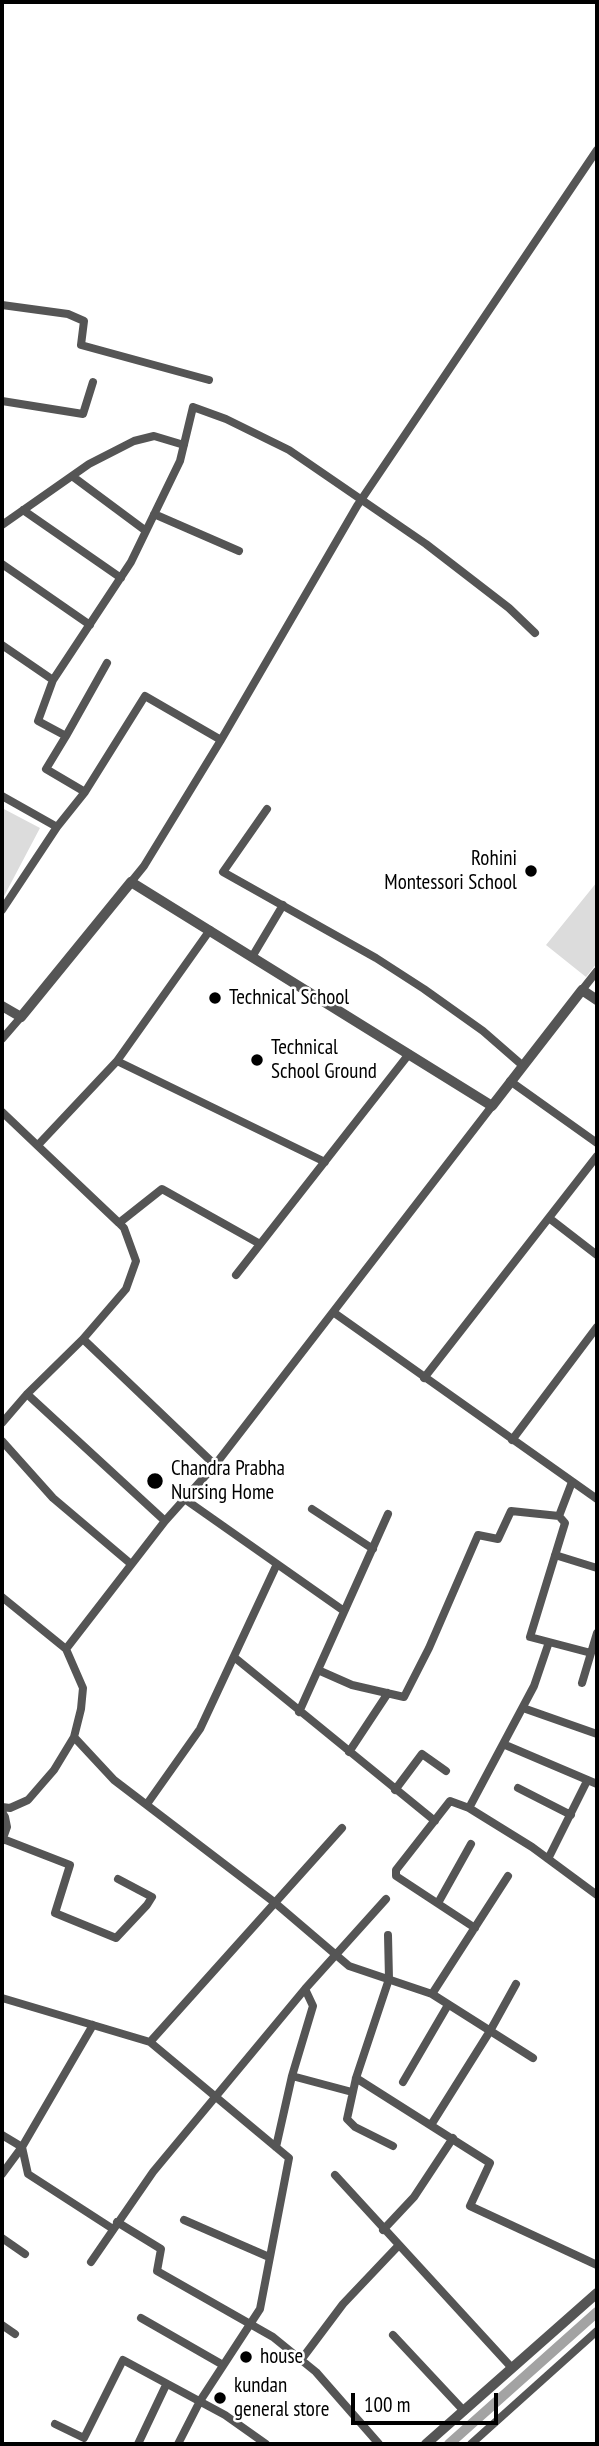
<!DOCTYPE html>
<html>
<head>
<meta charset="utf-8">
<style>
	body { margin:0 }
	#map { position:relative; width:599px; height:2446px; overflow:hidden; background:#fff; font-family:"PT Sans Narrow",sans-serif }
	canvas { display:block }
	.frame { position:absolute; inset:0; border:4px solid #000; pointer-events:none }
	.scale { position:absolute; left:351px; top:2393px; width:147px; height:32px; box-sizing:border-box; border:4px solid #000; border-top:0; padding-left:9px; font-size:21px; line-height:24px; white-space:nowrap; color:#000; -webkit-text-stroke:5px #fff; paint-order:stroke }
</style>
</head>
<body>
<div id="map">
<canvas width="599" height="2446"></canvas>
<div class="frame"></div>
<div class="scale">100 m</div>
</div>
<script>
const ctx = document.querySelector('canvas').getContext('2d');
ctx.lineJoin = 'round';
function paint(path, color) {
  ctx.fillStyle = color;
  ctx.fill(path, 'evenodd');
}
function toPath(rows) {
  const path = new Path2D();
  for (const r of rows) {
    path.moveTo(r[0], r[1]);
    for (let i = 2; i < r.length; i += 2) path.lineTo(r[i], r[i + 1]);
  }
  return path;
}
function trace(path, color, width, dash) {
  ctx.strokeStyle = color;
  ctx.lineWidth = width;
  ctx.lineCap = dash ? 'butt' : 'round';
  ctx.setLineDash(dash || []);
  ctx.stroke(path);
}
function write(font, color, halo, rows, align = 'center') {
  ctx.font = font + ' "PT Sans Narrow",sans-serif';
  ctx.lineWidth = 5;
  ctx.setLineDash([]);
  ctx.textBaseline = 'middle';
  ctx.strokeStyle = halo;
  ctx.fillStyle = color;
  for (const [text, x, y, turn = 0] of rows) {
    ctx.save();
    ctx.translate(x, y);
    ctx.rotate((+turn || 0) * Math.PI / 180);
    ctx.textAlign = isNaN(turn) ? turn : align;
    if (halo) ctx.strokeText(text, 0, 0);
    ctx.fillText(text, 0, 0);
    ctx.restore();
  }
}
paint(toPath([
	[2,808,40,828,2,900],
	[597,882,597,963,586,977,546,945]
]), '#dcdcdc');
trace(toPath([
	[449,2444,597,2312]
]), '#a3a3a3', 10);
trace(toPath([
	[2,305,68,314,84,321,81,345,209,380],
	[2,401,83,414,93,382],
	[72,476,146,531],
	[23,510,121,578],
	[154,514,239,551],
	[2,525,89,464,134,441,154,436,184,445],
	[2,564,90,625],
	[2,645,53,680],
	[107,663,66,736,38,721,53,680,131,562,180,461,193,407,226,419,289,450,426,544,509,608,535,633],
	[66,736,46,769,85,792],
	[2,796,57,827],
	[267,809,223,872,376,958,424,989,483,1031,522,1065],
	[131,882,144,866,221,740,357,506,597,150],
	[2,910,57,827,85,792,145,696,221,740],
	[252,957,283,905],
	[582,990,597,971],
	[2,1039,21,1017],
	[117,1061,325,1162],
	[510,1081,597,1143],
	[2,1112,119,1223,124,1228,136,1261,126,1289,83,1339,27,1394,2,1423],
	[38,1145,117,1061,210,930],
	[549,1218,597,1255],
	[119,1223,162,1189,260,1244],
	[236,1275,409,1054],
	[333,1312,597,1499],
	[83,1339,215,1465],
	[424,1378,597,1156],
	[27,1394,165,1521],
	[512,1440,597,1327],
	[2,1441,53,1498,131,1564],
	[572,1482,559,1516,565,1523,530,1637,591,1653],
	[186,1500,344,1611],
	[312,1509,373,1549],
	[555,1555,597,1568],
	[2,1597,66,1649,83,1688,81,1709,74,1737,54,1770,28,1800,10,1808,2,1807],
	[66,1649,165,1521,215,1465,492,1106],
	[234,1657,435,1821],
	[318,1670,352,1685,404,1697,429,1648,478,1535,498,1539,511,1511,559,1516],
	[582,1683,597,1633],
	[523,1708,597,1734],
	[299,1712,388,1514],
	[74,1737,114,1780,274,1902,349,1966,432,1994,533,2058],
	[503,1744,597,1784],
	[349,1752,388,1693],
	[518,1788,571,1815],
	[395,1790,422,1754,446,1771],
	[147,1804,200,1729,277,1564],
	[469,1808,534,1686,549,1642],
	[2,1812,5,1817,7,1827,2,1841],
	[3,1839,70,1865,55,1913,116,1938,147,1905,152,1897,118,1879],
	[548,1859,587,1781],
	[438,1903,471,1844],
	[475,1928,396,1876,396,1870,450,1801,469,1808,532,1847,597,1895],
	[388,1935,389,1979,356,2078,347,2119,355,2127,393,2146],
	[432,1994,508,1876],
	[2,1998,150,2042,289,2158,260,2309,200,2401,178,2444],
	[150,2042,342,1828],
	[292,2076,352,2092],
	[356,2078,490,2163,470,2206,597,2265],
	[403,2082,448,2005],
	[431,2125,490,2031,516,1984],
	[2,2135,22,2147,28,2174,113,2229],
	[276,2147,292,2076,313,2006,305,1989],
	[2,2174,22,2147,93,2025],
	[335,2175,512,2368],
	[184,2220,269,2257],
	[117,2222,161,2249,157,2271,273,2337,316,2372,379,2444],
	[383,2230,414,2197,453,2138],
	[2,2238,25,2254],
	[91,2262,153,2172,305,1989,386,1899],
	[141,2318,223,2365],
	[2,2325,15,2334],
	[393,2335,464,2411],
	[301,2360,343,2304,399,2245],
	[55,2424,84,2438,123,2360,225,2415,266,2444],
	[138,2444,166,2385],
	[471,2444,597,2331]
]), '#555', 8);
trace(toPath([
	[2,1006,21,1017,131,882,492,1106,582,990,597,1000],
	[426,2444,597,2293]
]), '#555', 10);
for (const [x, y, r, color] of [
	[531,871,7,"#000"],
	[215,998,7,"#000"],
	[257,1060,7,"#000"],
	[155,1481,9,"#000"],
	[246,2357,7,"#000"],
	[220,2398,7,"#000"]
]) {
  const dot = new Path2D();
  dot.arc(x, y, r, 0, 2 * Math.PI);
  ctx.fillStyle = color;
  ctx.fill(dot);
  trace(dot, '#fff', 2.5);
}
write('21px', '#000', '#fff', [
	["Rohini",517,859,"right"],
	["Montessori School",517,883,"right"],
	["Technical School",229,998],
	["Technical",271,1048],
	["School Ground",271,1072],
	["Chandra Prabha",171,1469],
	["Nursing Home",171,1493],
	["house",260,2357],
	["kundan",234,2386],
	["general store",234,2410]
], 'left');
</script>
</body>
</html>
